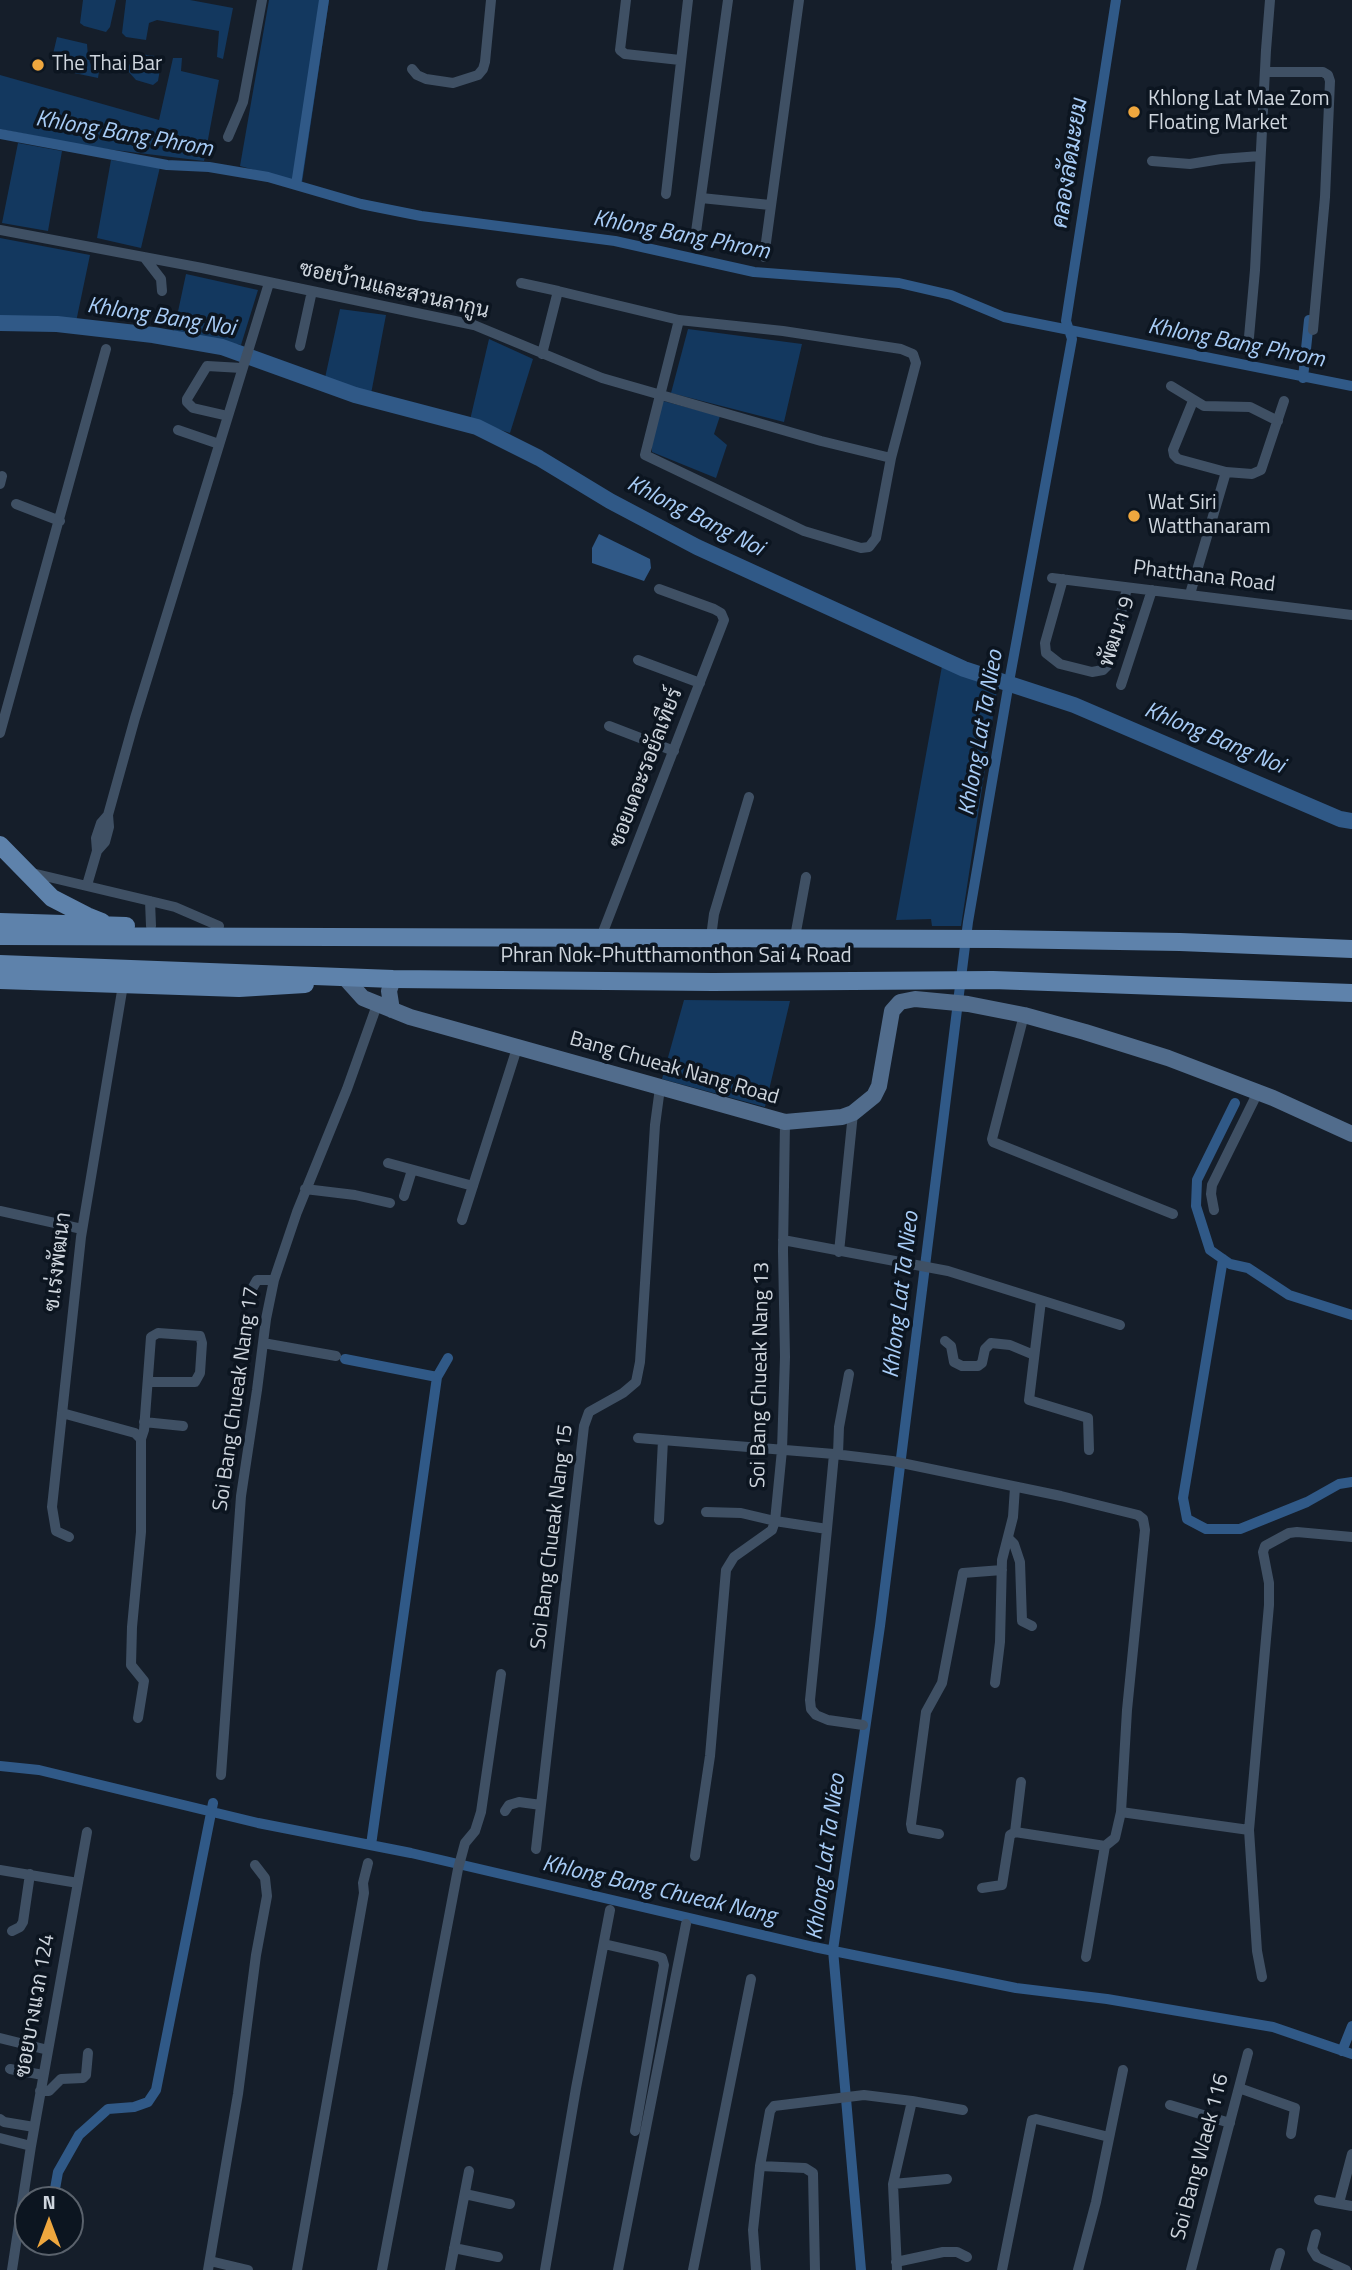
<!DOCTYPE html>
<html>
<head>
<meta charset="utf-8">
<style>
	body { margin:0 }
	#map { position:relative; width:1352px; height:2270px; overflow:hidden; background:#151e2a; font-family:"Titillium Web",sans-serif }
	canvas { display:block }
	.north { position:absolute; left:14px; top:2186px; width:70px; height:70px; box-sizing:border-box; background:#0c1520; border:2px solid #5a626c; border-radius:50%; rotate:0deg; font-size:19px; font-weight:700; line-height:28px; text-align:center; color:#ced5dd }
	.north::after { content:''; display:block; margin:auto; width:24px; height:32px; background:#efa73e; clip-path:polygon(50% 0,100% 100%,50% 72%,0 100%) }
</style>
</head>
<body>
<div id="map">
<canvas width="1352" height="2270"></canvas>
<div class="north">N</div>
</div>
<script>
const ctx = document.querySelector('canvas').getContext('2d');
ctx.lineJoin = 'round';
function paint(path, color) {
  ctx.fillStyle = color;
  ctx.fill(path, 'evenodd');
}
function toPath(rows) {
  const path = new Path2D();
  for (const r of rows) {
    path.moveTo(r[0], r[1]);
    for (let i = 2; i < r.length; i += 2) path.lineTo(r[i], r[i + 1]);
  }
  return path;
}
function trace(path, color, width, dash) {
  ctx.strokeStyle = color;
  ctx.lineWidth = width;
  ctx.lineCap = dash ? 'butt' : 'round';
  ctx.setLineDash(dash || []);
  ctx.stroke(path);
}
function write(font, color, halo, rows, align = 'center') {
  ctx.font = font + ' "Titillium Web",Sarabun,sans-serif';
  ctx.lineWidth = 7;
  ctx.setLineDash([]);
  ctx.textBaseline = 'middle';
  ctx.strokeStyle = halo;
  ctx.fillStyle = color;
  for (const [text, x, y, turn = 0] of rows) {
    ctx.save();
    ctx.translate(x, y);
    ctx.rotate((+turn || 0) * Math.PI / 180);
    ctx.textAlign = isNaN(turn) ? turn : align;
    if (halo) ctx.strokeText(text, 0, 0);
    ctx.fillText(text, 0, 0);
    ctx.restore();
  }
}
paint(toPath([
	[83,0,116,0,110,27,106,32,84,26,80,23],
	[126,0,190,0,233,8,223,59,217,57,219,31,157,20,149,23,146,40,126,37,122,33],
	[269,0,329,0,302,183,240,166],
	[57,37,87,44,88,57,91,65,99,71,98,78,74,73,77,60,53,54],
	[140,54,162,57,158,81,153,85,136,80,127,70,134,55],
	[173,58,182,58,181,71,219,80,204,161,90,147,0,129,0,75,159,120],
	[18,143,62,151,48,231,2,223],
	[111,160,160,167,141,248,97,238],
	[0,238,90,255,76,322,0,320],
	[186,274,258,290,241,345,198,337,173,335],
	[340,309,386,315,371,394,325,378],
	[688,329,802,344,784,422,671,393],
	[489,339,533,359,510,433,470,420],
	[663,401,720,416,714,434,727,445,716,478,652,452,652,444],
	[942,666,997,690,961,926,932,926,931,919,896,920],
	[684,1000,790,1001,765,1107,662,1079]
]), '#13385f');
paint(toPath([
	[599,534,650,559,651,568,644,581,592,563,592,548]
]), '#305987');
trace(toPath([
	[0,134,167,165,209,167,268,177,361,204,421,216,615,241,754,272,899,283,951,295,1004,317,1352,386],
	[296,185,324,0],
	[1303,378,1309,320],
	[1235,1103,1197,1180,1196,1206,1210,1250,1230,1264,1248,1268,1289,1295,1352,1315],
	[1223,1259,1183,1498,1187,1519,1206,1529,1240,1529,1307,1502,1339,1484,1352,1482],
	[345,1359,437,1377],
	[0,1766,39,1770,258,1823,411,1853,814,1947,1016,1988,1107,1999,1273,2027,1352,2054],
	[371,1845,437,1377,448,1358],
	[1342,2051,1352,2026],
	[53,2200,58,2172,79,2135,108,2109,134,2107,148,2102,156,2090,213,1803],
	[861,2270,833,1950,880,1626,968,922,1009,682,1072,339,1066,321,1116,0]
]), '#305987', 10);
trace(toPath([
	[0,323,57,324,153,335,222,347,355,395,477,427,539,458,610,501,697,547,964,669,1074,705,1340,819,1352,821]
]), '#305987', 16);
trace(toPath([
	[626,0,620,50,625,54,680,60],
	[412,69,417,75,426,79,453,83,478,75,483,69,485,62,491,0],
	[1266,72,1323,72,1328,75,1330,81,1325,197,1313,330],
	[228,137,243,102,262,0],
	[1152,161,1190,164,1221,159,1260,156],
	[666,194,688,0],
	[701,198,770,205],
	[0,230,202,268,474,325,602,378,821,441,891,458],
	[696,232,728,0],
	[144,257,161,279,162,291],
	[764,257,799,0],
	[521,283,558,291,542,354],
	[558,291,679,320,783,331,901,349,913,354,916,363,891,458,876,538,869,547,861,548,804,531,645,455,679,320],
	[1249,337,1255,270,1266,50,1270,0],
	[300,346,312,291],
	[1171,386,1204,406,1250,407,1278,421],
	[1193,401,1173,450,1174,455,1178,459,1226,472],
	[228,416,193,408,187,402,187,399,207,366,242,368],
	[178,430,219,444],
	[0,484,2,476],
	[16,504,60,521],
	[1052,578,1352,615],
	[1063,579,1045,643,1046,653,1060,664,1092,672,1103,670,1109,664,1127,588],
	[1190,594,1226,472,1252,474,1261,470,1284,401],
	[638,660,700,683],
	[1121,685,1152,590],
	[609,726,674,751],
	[0,733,106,349],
	[97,851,105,842,109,827,108,815],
	[32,873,150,901,175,907,219,926],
	[87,885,97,851,96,838,101,823,108,815,135,718,269,283],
	[150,901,151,926],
	[601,937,724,620,721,613,714,609,659,589],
	[711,937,714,914,749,797],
	[795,937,806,877],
	[1024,1015,992,1139,993,1142,1173,1214],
	[388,1163,473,1186],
	[305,1189,355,1195,390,1203],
	[404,1196,412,1170],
	[1214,1210,1211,1194,1212,1185,1258,1092],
	[0,1211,82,1229],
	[462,1220,518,1045],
	[783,1240,948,1271,1120,1325],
	[839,1252,853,1113],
	[252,1289,257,1280,274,1280],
	[1041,1301,1029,1400,1088,1418,1089,1450],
	[945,1341,951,1346,954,1362,962,1366,978,1366,982,1363,985,1349,991,1343,1010,1345,1034,1355],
	[263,1343,336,1356],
	[62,1413,135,1433,141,1439,141,1532,132,1627,131,1665,144,1681,138,1718],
	[144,1422,183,1426],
	[638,1438,834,1454,892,1461,1061,1496,1138,1515,1143,1519,1145,1530,1127,1710,1121,1812,1115,1838,1105,1846,1015,1832],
	[141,1439,144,1430,151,1337,158,1333,200,1336,202,1343,200,1373,195,1382,148,1382],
	[838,1454,839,1427,849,1374],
	[706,1512,741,1513,775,1521,827,1529,810,1700,811,1709,816,1715,828,1720,863,1725],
	[659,1520,663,1440],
	[827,1529,834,1454],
	[69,1537,56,1531,52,1507,81,1237,123,985],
	[1008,1538,1014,1544,1020,1562,1022,1621,1032,1626],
	[995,1683,1000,1642,1002,1560,1013,1517,1015,1487],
	[221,1775,241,1496,257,1390,266,1319,274,1280,297,1212,347,1089,377,1005],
	[505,1811,509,1805,519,1802,541,1805],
	[1121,1812,1249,1830,1269,1605,1269,1583,1263,1552,1265,1546,1289,1533,1297,1532,1352,1537],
	[1249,1830,1257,1951,1262,1977],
	[939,1834,912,1829,911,1824,926,1712,942,1683,963,1573,1002,1570],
	[536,1849,584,1426,589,1412,623,1393,636,1382,640,1362,655,1125,660,1088],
	[695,1856,710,1756,726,1570,734,1557,772,1530,775,1521,782,1450,785,1357,783,1251,785,1122],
	[0,1870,78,1883],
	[982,1888,1002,1885,1010,1835,1015,1832,1021,1782],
	[12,1931,20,1927,23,1922,30,1874],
	[604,1944,656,1956,662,1958,664,1965,635,2131],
	[1086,1957,1105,1846],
	[0,2038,48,2050],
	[10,2069,43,2075],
	[1239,2088,1295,2108,1291,2134],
	[40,2091,49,2091,61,2079,83,2078,86,2075,88,2053],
	[1170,2105,1230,2123],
	[0,2119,4,2122,34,2127],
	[0,2138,31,2146],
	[760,2166,805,2168,813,2173,815,2270],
	[893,2184,947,2179],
	[465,2194,510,2204],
	[1319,2200,1352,2206],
	[1339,2203,1352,2154],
	[1316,2234,1312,2249,1317,2257,1346,2270],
	[454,2248,498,2257],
	[210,2261,248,2270],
	[896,2262,943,2252,957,2252,967,2257],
	[12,2270,31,2146,87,1832],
	[208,2270,238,2094,256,1955,267,1896,265,1878,255,1865],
	[297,2270,364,1893,363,1883,368,1863],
	[382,2270,458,1869,465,1843,475,1831,481,1812,501,1674],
	[450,2270,469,2171],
	[545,2270,576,2088,610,1910],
	[618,2270,686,1924],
	[693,2270,751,1979],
	[756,2270,753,2230,760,2166,770,2111,774,2106,864,2095,912,2101,963,2110],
	[897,2270,893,2184,912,2101],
	[1002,2270,1032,2120,1036,2119,1109,2137],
	[1078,2270,1096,2202,1123,2070],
	[1191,2270,1248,2053],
	[1275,2270,1280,2253]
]), '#3f5064', 10);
trace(toPath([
	[345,978,363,998,410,1017,785,1122,842,1117,853,1113,874,1096,879,1086,892,1011,900,1002,915,999,968,1004,1024,1015,1085,1032,1168,1058,1273,1098,1352,1134],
	[392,1010,389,991,393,979]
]), '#516c8c', 16);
trace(toPath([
	[0,845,52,898,87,916,102,922],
	[0,922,126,926],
	[0,936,997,939,1180,942,1352,949],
	[0,964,393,979,713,982,993,980,1352,993],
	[0,980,239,988,305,984]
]), '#5e82ab', 18);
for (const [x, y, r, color] of [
	[38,65,7,"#efa73e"],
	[1134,112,7,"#efa73e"],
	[1134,516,7,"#efa73e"]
]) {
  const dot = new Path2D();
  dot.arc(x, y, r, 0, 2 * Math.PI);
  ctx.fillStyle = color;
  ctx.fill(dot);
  trace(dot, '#0c1520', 2.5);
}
write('21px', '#ced5dd', '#0c1520', [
	["The Thai Bar",52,65],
	["Khlong Lat Mae Zom",1148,100],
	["Floating Market",1148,124],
	["Wat Siri",1148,504],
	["Watthanaram",1148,528]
], 'left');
write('21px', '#ced5dd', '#0c1520', [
	["ซอยบ้านและสวนลากูน",394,291,13],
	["Phatthana Road",1204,577,7],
	["พัฒนา 9",1118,632,-72],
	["ซอยเดอะรอยัลเทียร์",647,768,-69],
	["Phran Nok-Phutthamonthon Sai 4 Road",676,957],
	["Bang Chueak Nang Road",674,1069,16],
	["ซ.เร่งพัฒนา",59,1262,-83],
	["Soi Bang Chueak Nang 13",761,1375,-89],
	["Soi Bang Chueak Nang 17",237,1399,-82],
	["Soi Bang Chueak Nang 15",553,1537,-83],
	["ซอยบางแวก 124",36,2006,-80],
	["Soi Bang Waek 116",1201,2157,-75]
]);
write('italic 23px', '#a8ccf6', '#0c1520', [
	["Khlong Bang Phrom",124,135,10],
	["คลองลัดมะยม",1071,163,-81],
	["Khlong Bang Phrom",681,236,11],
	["Khlong Bang Noi",161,318,9],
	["Khlong Bang Phrom",1236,344,11],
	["Khlong Bang Noi",695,517,27],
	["Khlong Lat Ta Nieo",982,733,-80],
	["Khlong Bang Noi",1214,739,23],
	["Khlong Lat Ta Nieo",902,1295,-83],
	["Khlong Lat Ta Nieo",827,1857,-82],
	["Khlong Bang Chueak Nang",659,1891,13]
]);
</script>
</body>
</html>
